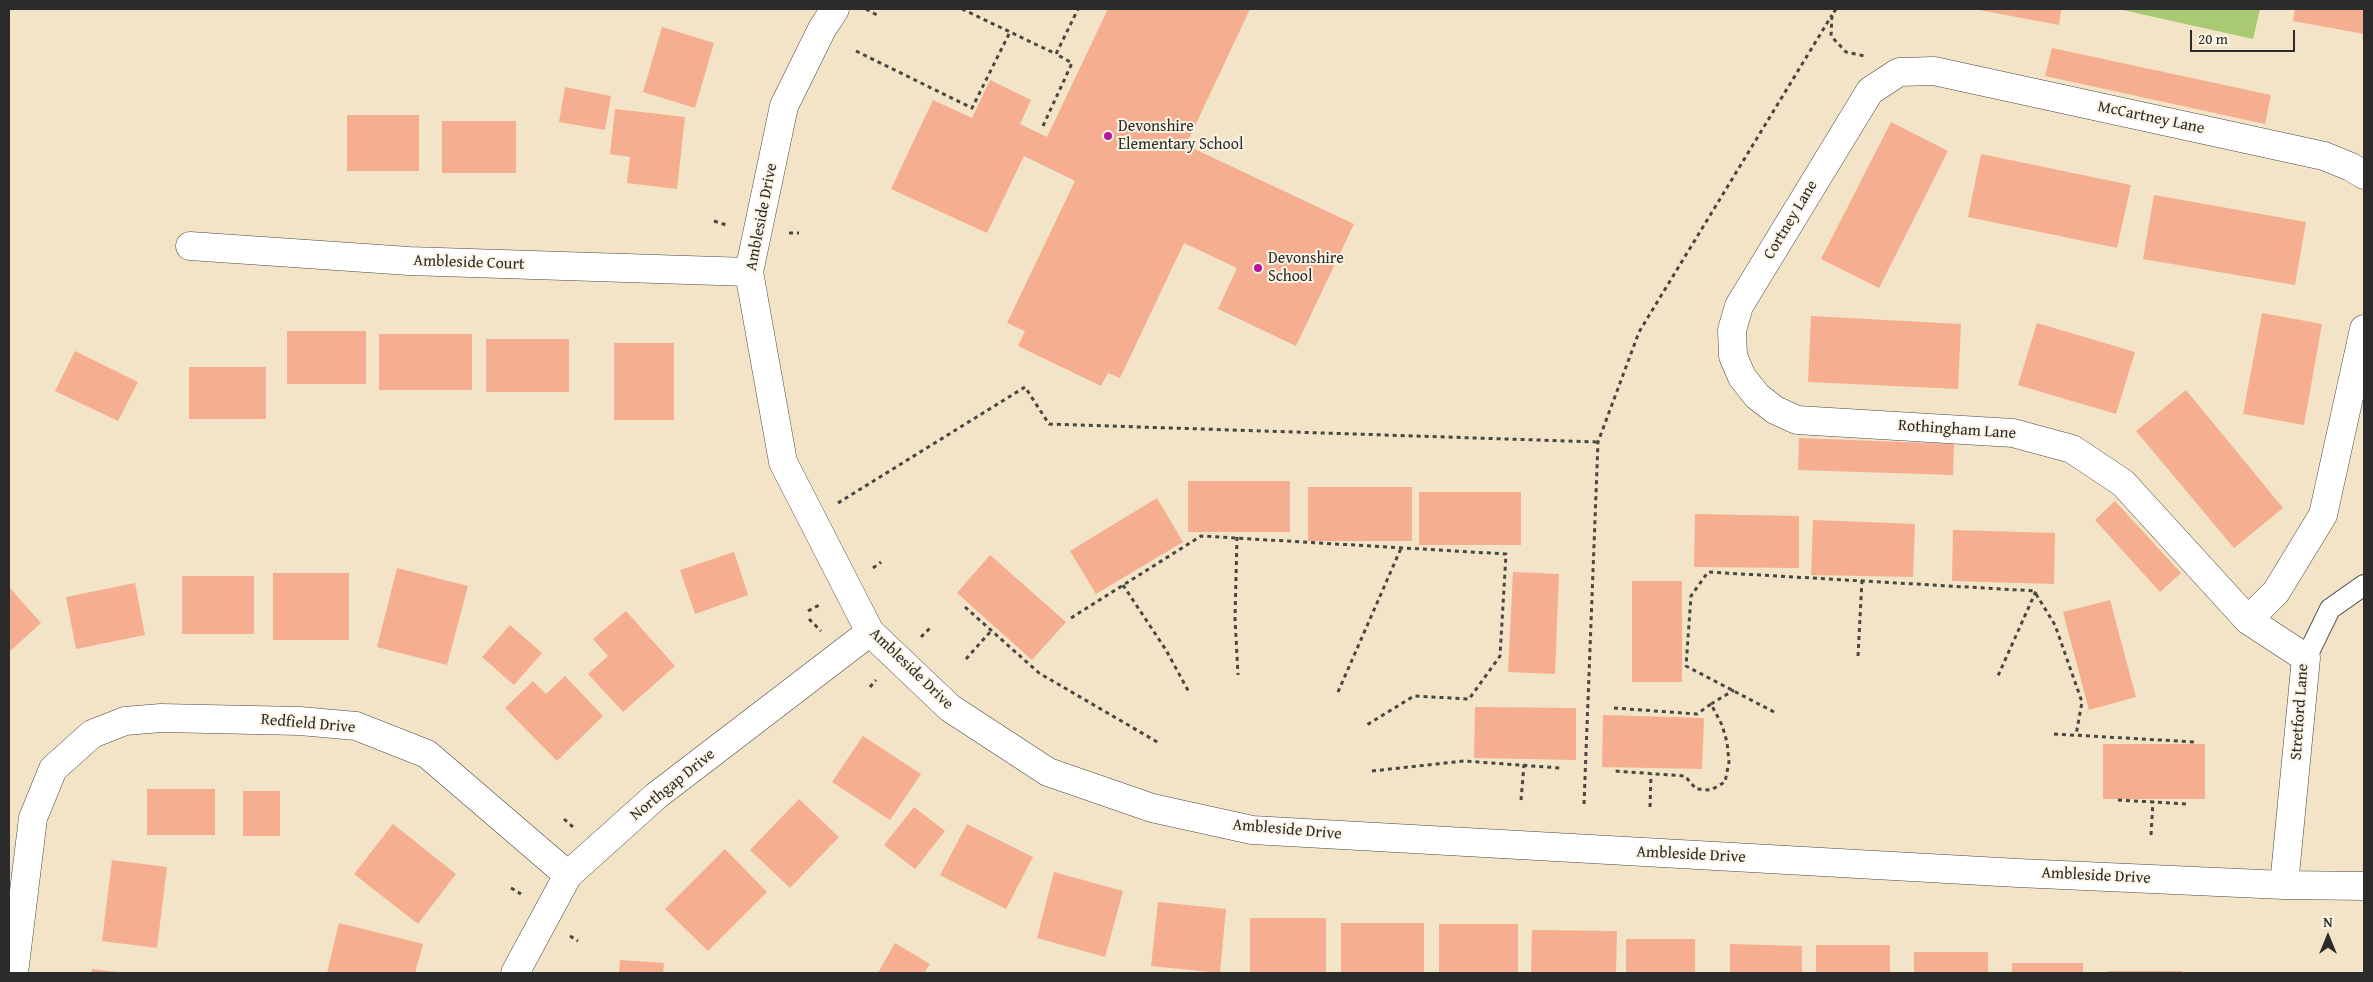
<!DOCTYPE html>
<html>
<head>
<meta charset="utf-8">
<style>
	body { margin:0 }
	#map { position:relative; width:2373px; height:982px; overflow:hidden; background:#f3e4c7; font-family:"Gentium Book Plus",serif }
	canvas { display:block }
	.frame { position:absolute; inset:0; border:10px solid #2b2b2b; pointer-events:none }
	.north { position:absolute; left:2303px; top:912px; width:50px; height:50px; -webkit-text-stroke:4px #fcf5e5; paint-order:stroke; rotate:0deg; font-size:14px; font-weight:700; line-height:20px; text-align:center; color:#2b2b2b }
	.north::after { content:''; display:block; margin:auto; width:18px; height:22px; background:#2b2b2b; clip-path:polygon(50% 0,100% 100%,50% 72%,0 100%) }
	.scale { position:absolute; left:2190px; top:30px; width:105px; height:22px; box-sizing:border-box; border:2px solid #2b2b2b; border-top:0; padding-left:6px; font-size:15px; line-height:18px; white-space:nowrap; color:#2b2b2b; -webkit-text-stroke:4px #fcf5e5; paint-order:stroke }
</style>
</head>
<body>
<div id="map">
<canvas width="2373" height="982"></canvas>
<div class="frame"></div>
<div class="north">N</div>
<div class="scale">20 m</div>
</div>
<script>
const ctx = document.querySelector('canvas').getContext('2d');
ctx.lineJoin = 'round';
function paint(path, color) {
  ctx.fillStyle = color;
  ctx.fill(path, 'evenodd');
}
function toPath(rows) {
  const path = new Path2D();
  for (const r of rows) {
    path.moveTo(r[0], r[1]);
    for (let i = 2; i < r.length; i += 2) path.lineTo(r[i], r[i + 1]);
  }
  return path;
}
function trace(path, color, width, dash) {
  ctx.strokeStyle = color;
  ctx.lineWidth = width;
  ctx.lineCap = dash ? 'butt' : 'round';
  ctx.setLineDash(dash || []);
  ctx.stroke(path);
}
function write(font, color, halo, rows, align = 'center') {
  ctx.font = font + ' "Gentium Book Plus",serif';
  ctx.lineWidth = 4;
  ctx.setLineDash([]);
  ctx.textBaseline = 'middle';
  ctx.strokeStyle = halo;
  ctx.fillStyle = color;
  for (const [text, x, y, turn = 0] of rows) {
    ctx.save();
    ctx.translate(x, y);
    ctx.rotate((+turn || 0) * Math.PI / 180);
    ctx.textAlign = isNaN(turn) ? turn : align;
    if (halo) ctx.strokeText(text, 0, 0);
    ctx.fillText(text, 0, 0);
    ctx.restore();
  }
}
paint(toPath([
	[2118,9,2260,9,2253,39]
]), '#a9c972');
paint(toPath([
	[1108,9,1250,9,1186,145,1354,224,1296,346,1218,309,1237,268,1184,243,1120,378,1108,373,1101,386,1018,346,1025,331,1007,323,1075,181,1024,156,987,233,891,189,933,100,972,118,990,80,1031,100,1020,124,1047,137],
	[1974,9,2061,9,2059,25],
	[2295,9,2364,9,2364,34,2293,21],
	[662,27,714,43,695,108,643,92],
	[2052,48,2271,95,2265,124,2045,76],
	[565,87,611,96,605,130,559,122],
	[615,109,685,117,677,189,627,183,630,157,610,154],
	[347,115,419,115,419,171,347,171],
	[442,121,516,121,516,173,442,173],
	[1891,122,1948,151,1879,288,1821,259],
	[1981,154,2131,185,2117,248,1968,217],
	[2154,195,2306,222,2295,285,2143,259],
	[2262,313,2322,324,2304,425,2243,414],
	[1811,316,1961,324,1958,389,1808,382],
	[2037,323,2135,352,2116,414,2018,385],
	[287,331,366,331,366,384,287,384],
	[379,334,472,334,472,390,379,390],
	[486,339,569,339,569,392,486,392],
	[614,343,674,343,674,420,614,420],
	[75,351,138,382,118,421,55,391],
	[189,367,266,367,266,419,189,419],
	[2186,390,2283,508,2234,548,2136,431],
	[1799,438,1954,444,1953,475,1798,470],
	[1188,481,1290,481,1290,532,1188,532],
	[1308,487,1412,487,1412,541,1308,541],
	[1419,492,1521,492,1521,545,1419,545],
	[1157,498,1183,542,1096,594,1070,551],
	[2115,501,2181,573,2160,592,2095,520],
	[1695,514,1799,516,1799,568,1694,567],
	[1813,520,1915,524,1913,577,1811,575],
	[1953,530,2055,533,2054,584,1952,581],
	[734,552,748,595,695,614,680,570],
	[990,555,1066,622,1032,660,957,593],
	[397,568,468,586,447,665,377,647],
	[1513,572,1559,574,1555,674,1508,672],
	[273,573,349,573,349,640,273,640],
	[182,576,254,576,254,634,182,634],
	[1632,581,1682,581,1682,682,1632,682],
	[135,583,145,635,76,649,66,597],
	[9,587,41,623,9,652],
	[2110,600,2136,697,2089,710,2063,612],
	[626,611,675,666,623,712,588,674,608,656,593,639],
	[510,625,542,653,514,685,482,657],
	[565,676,603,716,557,761,505,708,533,681,546,694],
	[1475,707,1576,708,1576,760,1474,758],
	[1603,715,1704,718,1702,769,1602,767],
	[863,736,921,774,890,820,832,782],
	[2103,744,2205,744,2205,799,2103,799],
	[147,789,215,789,215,835,147,835],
	[243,791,280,791,280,836,243,836],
	[799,799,839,837,790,888,750,850],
	[914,807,945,831,915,869,884,845],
	[393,824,456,874,418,924,354,874],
	[967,824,1033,857,1006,909,940,875],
	[725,849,767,892,708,951,665,909],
	[112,860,167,867,157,948,102,941],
	[1054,872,1123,891,1105,957,1037,938],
	[1158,902,1226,909,1220,973,1151,966],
	[1250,918,1326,918,1326,973,1250,973],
	[339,923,423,944,415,973,327,973],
	[1341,923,1424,923,1424,973,1341,973],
	[1439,924,1518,924,1518,973,1439,973],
	[1532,930,1617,931,1616,973,1531,973],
	[1626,939,1695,939,1695,973,1626,973],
	[895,943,930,964,924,973,878,973],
	[1730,944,1802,946,1802,973,1730,973],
	[1816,945,1890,945,1890,973,1816,973],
	[1914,952,1988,952,1988,973,1914,973],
	[620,960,664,963,663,973,619,973],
	[2012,963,2083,963,2083,973,2012,973],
	[92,969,117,972,117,973,91,973],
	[2108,971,2182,971,2182,973,2108,973]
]), '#f5ae90');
const lane = toPath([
	[2306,658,2330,609,2364,585]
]);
const street = toPath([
	[835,9,822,29,784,106,749,272,783,462,870,632,950,708,1048,772,1152,808,1252,830,2018,873,2284,885,2364,886],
	[190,246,409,261,749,272],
	[2248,620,2276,592,2323,515,2364,329],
	[2284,885,2306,658,2248,620,2123,483,2072,449,2013,433,1797,420,1775,410,1757,396,1742,377,1733,356,1732,330,1739,306,1870,91,1899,72,1934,71,2324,156,2351,167,2364,175],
	[14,973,33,818,53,769,92,734,125,721,161,718,300,721,356,726,427,754,568,875],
	[515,973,568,875,656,796,870,632]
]);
trace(lane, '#494742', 22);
trace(street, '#494742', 29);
trace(toPath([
	[866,9,877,15],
	[962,9,1056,54],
	[1836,9,1832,15,1831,36,1846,52,1865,56],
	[856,51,972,108,1010,32],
	[1043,126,1072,63,1056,54,1078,9],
	[714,221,726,225],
	[789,233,799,233],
	[838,503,1025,387,1049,424,1598,442],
	[1237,537,1235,618,1238,675],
	[873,568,881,562],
	[1123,585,1166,650,1190,694],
	[2036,594,2055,625,2082,702,2076,735],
	[965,607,1039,673,1159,743],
	[808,611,821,604],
	[1071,618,1201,536,1506,554,1500,656,1469,699,1414,696,1365,726],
	[809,619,821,631],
	[921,637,931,627],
	[1858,656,1862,580],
	[966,659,991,631],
	[870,687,876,680],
	[1338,692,1402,546],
	[1711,704,1734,690],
	[1614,708,1697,714,1711,704,1722,725,1727,742,1729,762,1725,782,1711,790,1696,789,1685,776,1614,771],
	[1774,712,1686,666,1691,596,1708,572,2036,591,1997,678],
	[2054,734,2195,742],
	[1372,771,1464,761,1560,768],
	[1521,800,1524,765],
	[2118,800,2187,804],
	[1584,804,1598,442,1639,332,1832,15],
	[1650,807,1651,774],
	[564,819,573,827],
	[2151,835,2153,801],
	[511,888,521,894],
	[570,936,578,941]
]), '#494742', 3, [4, 4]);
trace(lane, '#fff', 20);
trace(street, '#fff', 28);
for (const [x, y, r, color] of [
	[1108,136,5,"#b5179e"],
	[1258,268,5,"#b5179e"]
]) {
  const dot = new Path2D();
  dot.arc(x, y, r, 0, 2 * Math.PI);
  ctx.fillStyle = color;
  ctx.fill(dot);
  trace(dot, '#fcf5e5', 2);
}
write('16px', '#2b2b2b', '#fcf5e5', [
	["McCartney Lane",2151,118,12],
	["Ambleside Drive",762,217,-79],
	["Cortney Lane",1791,220,-59],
	["Ambleside Court",469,263,2],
	["Rothingham Lane",1957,430,4],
	["Ambleside Drive",911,669,44],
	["Stretford Lane",2300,712,-86],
	["Redfield Drive",308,724,5],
	["Northgap Drive",673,785,-39],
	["Ambleside Drive",1287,830,5],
	["Ambleside Drive",1691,855,3],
	["Ambleside Drive",2096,876,3]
]);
write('16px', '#2b2b2b', '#fcf5e5', [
	["Devonshire",1118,127],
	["Elementary School",1118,145],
	["Devonshire",1268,259],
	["School",1268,277]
], 'left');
</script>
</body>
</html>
